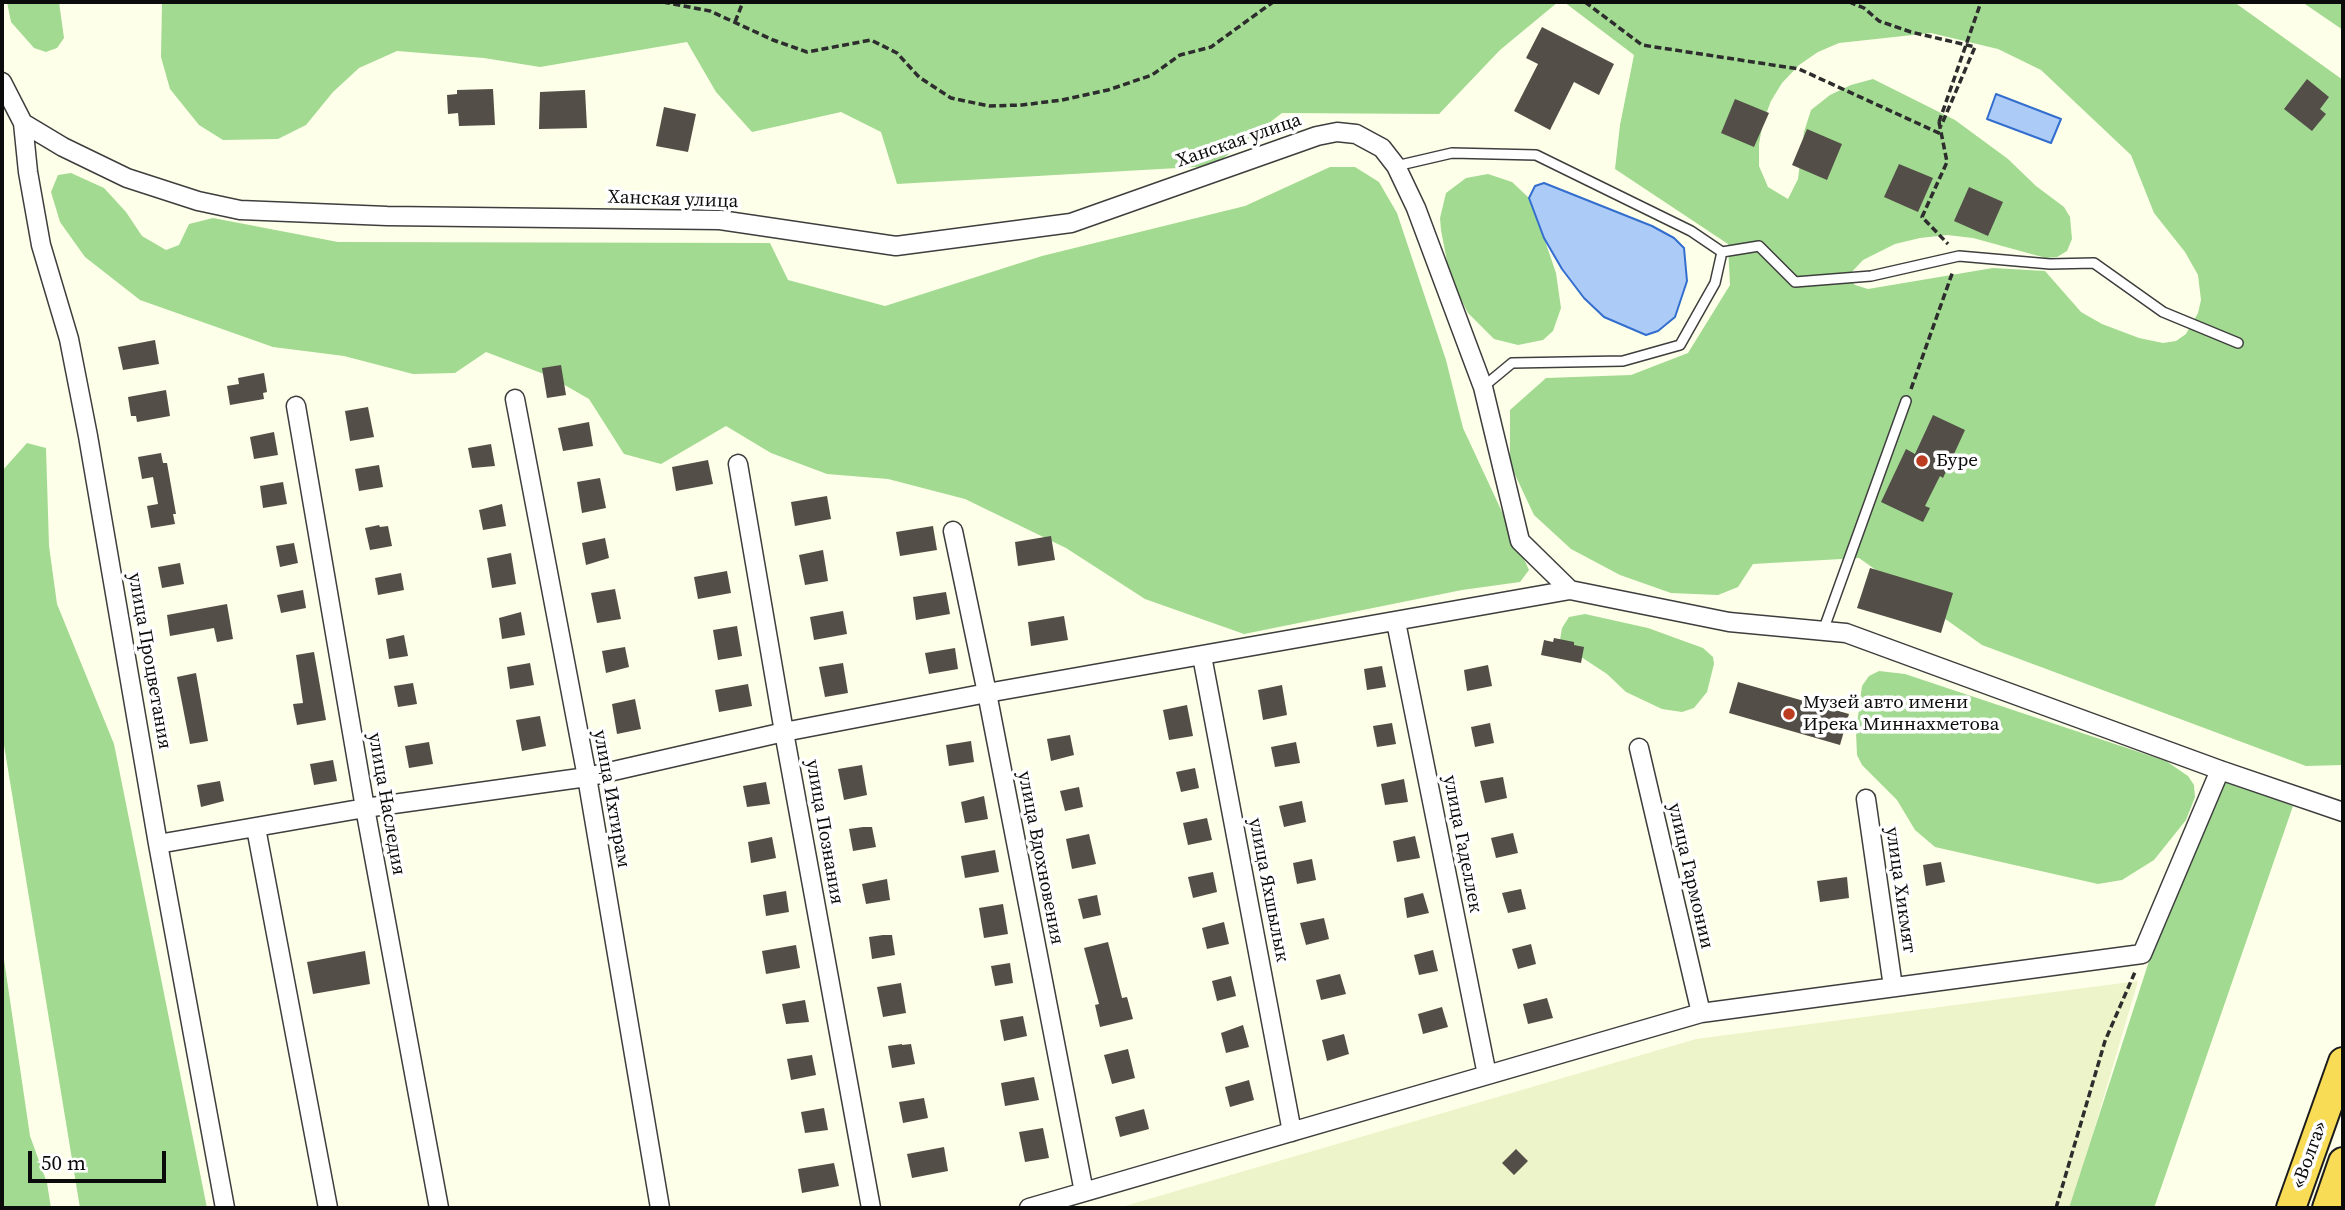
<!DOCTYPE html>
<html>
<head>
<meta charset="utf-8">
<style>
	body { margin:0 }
	#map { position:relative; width:2345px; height:1210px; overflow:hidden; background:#feffe8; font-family:"Source Serif 4",serif }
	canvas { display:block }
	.frame { position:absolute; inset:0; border:4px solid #0b0b0b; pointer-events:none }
	.scale { position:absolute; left:28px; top:1151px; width:138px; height:32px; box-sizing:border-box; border:4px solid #0b0b0b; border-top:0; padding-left:9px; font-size:21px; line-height:24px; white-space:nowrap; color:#0b0b0b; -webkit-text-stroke:5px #fff; paint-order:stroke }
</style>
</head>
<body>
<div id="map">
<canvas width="2345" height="1210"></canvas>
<div class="frame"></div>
<div class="scale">50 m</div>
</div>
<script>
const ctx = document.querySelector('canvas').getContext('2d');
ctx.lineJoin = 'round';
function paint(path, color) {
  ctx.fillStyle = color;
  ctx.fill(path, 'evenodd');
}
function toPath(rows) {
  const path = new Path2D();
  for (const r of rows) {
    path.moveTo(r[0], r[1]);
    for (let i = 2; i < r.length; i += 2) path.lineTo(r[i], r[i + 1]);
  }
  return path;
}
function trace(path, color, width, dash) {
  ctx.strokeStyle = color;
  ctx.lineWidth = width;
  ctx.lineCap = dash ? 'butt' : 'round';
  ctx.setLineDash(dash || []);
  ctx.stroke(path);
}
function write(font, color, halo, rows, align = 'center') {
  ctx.font = font + ' "Source Serif 4",serif';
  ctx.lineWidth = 7;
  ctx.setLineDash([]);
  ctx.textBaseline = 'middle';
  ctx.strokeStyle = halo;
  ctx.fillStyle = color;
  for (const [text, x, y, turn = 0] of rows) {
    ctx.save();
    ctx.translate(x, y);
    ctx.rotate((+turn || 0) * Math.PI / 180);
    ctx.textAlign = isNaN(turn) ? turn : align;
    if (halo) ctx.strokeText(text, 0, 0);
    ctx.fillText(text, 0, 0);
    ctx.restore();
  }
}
paint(toPath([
	[2138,981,2071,1208,1118,1208,1696,1039]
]), '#eef4c9');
paint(toPath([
	[7,2,59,2,64,38,57,48,46,52,34,48,11,22],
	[162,2,1558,2,1500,50,1439,114,1282,113,1213,166,897,184,881,132,841,112,752,132,716,92,687,42,540,67,484,58,397,51,359,68,333,92,306,125,278,139,223,140,199,125,170,89,161,57],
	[1564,2,2234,2,2343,80,2343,765,2306,766,1982,645,1859,558,1753,564,1738,587,1718,595,1671,593,1620,575,1571,549,1534,515,1510,464,1510,410,1546,378,1631,375,1688,353,1730,285,1728,244,1615,169,1620,125,1634,55],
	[1931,33,1998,49,2041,70,2131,155,2154,213,2185,252,2198,275,2201,300,2198,313,2186,334,2176,341,2163,343,2139,338,2102,324,2081,312,2045,271,1993,268,1868,289,1855,285,1847,277,1863,260,1895,244,1920,238,1947,235,1973,238,2046,258,2057,257,2067,251,2072,239,2070,217,2064,207,2036,186,2008,159,1955,120,1873,79,1851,85,1830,95,1811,110,1804,132,1798,179,1788,199,1768,187,1759,166,1759,144,1763,122,1771,101,1782,83,1799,65,1818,52,1839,43],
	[2302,2,2343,2,2343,30],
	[1330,167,1355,167,1379,182,1397,213,1446,360,1463,428,1529,570,1520,582,1462,590,1244,634,1145,599,1066,548,965,499,888,479,827,474,771,453,726,426,661,464,624,454,589,399,549,376,486,352,455,373,413,374,344,356,273,347,140,300,85,257,60,222,51,192,58,175,71,173,104,188,126,212,142,236,166,250,179,245,189,224,213,218,338,242,770,243,788,280,885,306,1042,256,1245,206],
	[1488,174,1512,182,1529,198,1544,238,1556,273,1561,308,1553,331,1543,340,1518,345,1494,339,1468,313,1456,290,1448,267,1441,230,1440,218,1446,193,1466,178],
	[27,443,46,448,49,546,57,604,114,744,207,1208,80,1208,2,733,2,471],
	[1585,614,1648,628,1703,648,1713,657,1714,664,1707,692,1694,708,1682,712,1662,709,1626,692,1607,674,1563,645,1560,640,1562,628,1569,617],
	[1879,671,1905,674,2166,761,2188,776,2194,785,2195,797,2186,820,2154,860,2122,880,2098,884,1935,847,1915,830,1897,800,1862,765,1857,755,1856,732,1862,686,1869,676],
	[2209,776,2293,806,2154,1208,2069,1208],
	[2,946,30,1136,47,1183,51,1208,2,1208]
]), '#a2da92');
const water = toPath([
	[1996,94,2061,119,2051,143,1987,119,1996,94],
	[1544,183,1652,226,1674,238,1684,248,1687,281,1675,317,1658,331,1646,335,1604,317,1584,298,1562,269,1544,238,1529,198,1535,186,1544,183]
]);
paint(water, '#accbf7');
trace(water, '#336ecf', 2);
paint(toPath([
	[1542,27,1614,64,1599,95,1574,82,1550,130,1514,111,1538,64,1526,58],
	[2307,79,2329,97,2320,109,2326,114,2312,131,2284,109],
	[493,89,495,125,459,126,458,113,448,114,447,95,457,94,457,90],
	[585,90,587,128,539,129,540,92],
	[1735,99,1769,113,1754,147,1721,133],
	[664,107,696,114,688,152,656,146],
	[1807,129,1842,144,1827,180,1792,165],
	[1899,164,1933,178,1918,212,1884,197],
	[1969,187,2003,202,1988,236,1954,221],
	[155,340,159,364,123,370,118,347],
	[561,365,566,395,547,398,542,368],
	[264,373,267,392,263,393,264,399,230,405,227,386,239,384,238,378],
	[166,390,170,416,137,422,136,416,131,416,128,397],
	[368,407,374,437,350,441,345,411],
	[1933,415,1965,430,1943,478,1940,476,1925,506,1930,508,1923,522,1881,502,1906,449,1915,454],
	[589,422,593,446,563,451,558,428],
	[274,432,278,455,254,459,250,437],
	[491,444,495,466,472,468,468,448],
	[161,453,163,463,167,463,176,514,173,514,175,524,151,528,147,506,158,504,153,477,142,479,138,457],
	[708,460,713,484,676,491,672,467],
	[379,465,383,487,359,491,355,469],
	[600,478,606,508,582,513,577,482],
	[283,482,287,504,263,508,260,486],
	[827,496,831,519,795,526,791,502],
	[502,504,506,526,483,530,479,510],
	[379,525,380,527,388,526,392,546,370,550,365,528],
	[933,526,937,550,900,556,896,532],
	[1051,536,1055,560,1018,566,1015,542],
	[605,538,609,558,586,565,582,543],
	[294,543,298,563,280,567,276,546],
	[823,550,828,581,805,585,799,555],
	[511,553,516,584,492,588,487,558],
	[180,563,184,584,162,588,158,567],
	[1870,568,1953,593,1941,633,1857,608],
	[727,571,731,593,698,599,694,577],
	[401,573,404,590,378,595,375,578],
	[615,589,621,619,597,623,591,593],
	[303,590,306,608,281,613,277,595],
	[946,592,950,614,916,620,913,597],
	[227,604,233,639,217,642,214,628,170,636,167,615],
	[843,611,847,634,814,640,810,617],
	[521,612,525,635,502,639,499,618],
	[1064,616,1068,640,1031,646,1028,622],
	[737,626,742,656,718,660,713,630],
	[404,635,408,656,389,659,386,639],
	[1554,638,1574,642,1574,645,1584,647,1581,663,1541,655,1544,640,1553,642],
	[625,647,629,667,606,673,602,651],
	[955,648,958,669,929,674,925,653],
	[314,652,326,720,297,725,293,704,303,703,296,655],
	[530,663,534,685,510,689,507,667],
	[843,663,848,693,825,697,819,667],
	[1488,665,1492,686,1467,691,1464,670],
	[1382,666,1386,687,1367,690,1364,669],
	[196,673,208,741,190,744,177,677],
	[1738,682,1849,714,1840,745,1729,713],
	[413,683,417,704,398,707,394,686],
	[748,684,752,706,719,712,715,690],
	[1282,685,1287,715,1263,720,1258,690],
	[635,699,641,729,617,734,612,704],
	[1187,705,1193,736,1169,740,1163,710],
	[540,716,546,746,522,751,516,720],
	[1392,723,1396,744,1377,747,1373,726],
	[1490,723,1494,743,1475,747,1471,727],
	[1070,735,1074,755,1051,761,1047,739],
	[971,741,974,762,949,766,946,745],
	[429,742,433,764,409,768,405,746],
	[1296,742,1300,763,1275,767,1271,747],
	[333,760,337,781,314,785,310,764],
	[862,765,867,795,844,800,838,769],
	[1195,768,1199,788,1181,792,1176,772],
	[1503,777,1507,798,1485,803,1480,781],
	[1404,779,1408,802,1385,805,1381,784],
	[220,781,224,801,201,807,197,785],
	[766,782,770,804,747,807,743,786],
	[1079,787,1083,807,1065,811,1060,791],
	[984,796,988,819,965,823,961,802],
	[1302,801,1306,822,1284,827,1279,806],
	[1207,818,1212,840,1188,845,1183,823],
	[863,827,872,827,876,847,853,851,849,829],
	[1513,833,1518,853,1496,858,1491,838],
	[1089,834,1096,864,1072,869,1066,839],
	[1415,836,1420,858,1397,862,1393,841],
	[772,837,776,858,751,863,748,842],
	[995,850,999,872,965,878,961,856],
	[1312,859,1316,880,1297,884,1293,863],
	[1941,862,1945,882,1926,886,1923,865],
	[1213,872,1217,892,1193,898,1188,877],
	[1847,877,1849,898,1820,902,1817,881],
	[887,879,890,900,866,904,862,884],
	[1521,889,1526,909,1508,913,1502,893],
	[786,891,789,912,766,916,763,895],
	[1423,893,1429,913,1407,918,1404,898],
	[1097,895,1101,915,1083,919,1078,899],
	[1003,904,1008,934,984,938,979,908],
	[1324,918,1329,939,1306,945,1300,923],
	[1224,922,1229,944,1207,949,1202,928],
	[883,935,892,935,895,955,872,959,869,937],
	[1108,942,1122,998,1127,997,1133,1019,1100,1027,1095,1005,1099,1004,1084,948],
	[1531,944,1536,964,1518,969,1512,949],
	[796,945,800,968,766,974,762,951],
	[1433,950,1438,971,1419,975,1414,955],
	[365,951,370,984,313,994,307,962],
	[1010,963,1013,983,995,986,991,966],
	[1340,974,1346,994,1321,1000,1316,980],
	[1231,976,1236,996,1217,1001,1212,981],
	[901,983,906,1013,883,1017,877,987],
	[1547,998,1553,1018,1528,1024,1523,1004],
	[805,1000,809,1022,786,1024,782,1004],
	[1442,1007,1448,1027,1423,1034,1418,1014],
	[1023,1016,1027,1036,1004,1041,1000,1020],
	[1243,1025,1249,1047,1226,1053,1221,1033],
	[1344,1034,1349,1054,1327,1061,1322,1040],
	[902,1044,902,1045,911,1044,915,1064,892,1068,888,1046],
	[1128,1049,1135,1078,1112,1084,1104,1055],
	[812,1055,816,1075,791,1080,787,1059],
	[1034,1077,1039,1100,1005,1106,1001,1083],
	[1249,1080,1254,1100,1230,1107,1225,1087],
	[924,1098,928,1118,903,1123,899,1102],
	[824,1108,828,1130,805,1133,801,1112],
	[1144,1109,1149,1129,1120,1137,1115,1117],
	[1043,1128,1049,1158,1025,1162,1019,1132],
	[944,1147,948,1171,912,1178,907,1154],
	[1516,1149,1528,1161,1514,1175,1502,1163],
	[834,1163,839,1186,802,1193,798,1169]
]), '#534e47');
const service = toPath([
	[1396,166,1452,153,1536,155,1691,231,1722,252,1715,283,1680,345,1623,361,1512,363,1483,387],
	[1722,252,1759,246,1795,282,1871,276,1959,256,2050,264,2094,263,2163,312,2238,343],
	[1823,631,1906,401]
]);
const minor = toPath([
	[2,82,23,123,63,147,127,178,198,201,240,210,387,216,720,220,896,246,1071,223,1317,136,1337,132,1356,134,1382,148,1396,166,1416,208,1483,387,1520,541,1570,590,1729,622,1846,633,2220,770,2343,812],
	[23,123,28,172,41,245,69,339,88,436,158,844,225,1208],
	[515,399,587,777,660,1208],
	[296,406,365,808,439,1208],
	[738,464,784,732,871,1208],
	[953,531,987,693,1084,1192],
	[1396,622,1487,1075],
	[1202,656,1292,1132],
	[1639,748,1701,1013],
	[1866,799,1893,987],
	[256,828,328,1208],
	[158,844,365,808,587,777,784,732,987,693,1570,590],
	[1029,1208,1701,1013,2142,954,2220,770]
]);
const trunk = toPath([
	[2291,1208,2343,1062],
	[2327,1208,2343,1162]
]);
trace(service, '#3e3e3e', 12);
trace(minor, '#3e3e3e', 21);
trace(trunk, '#1c1c1c', 32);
trace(toPath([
	[663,2,710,11,773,40,807,52,871,40,897,53,919,77,951,98,989,106,1022,105,1062,100,1108,90,1152,75,1180,55,1211,47,1273,2],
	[1585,2,1642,45,1799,69,1941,134],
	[1849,2,1864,8,1879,21,1911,32,1975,47,1941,126],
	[735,22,743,2],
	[1939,122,1947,162,1922,217,1948,244],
	[1911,389,1953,271],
	[2056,1208,2105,1041,2135,972]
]), '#2d2d2d', 3.5, [7, 3.5]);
trace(service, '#fff', 9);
trace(minor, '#fff', 18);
trace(trunk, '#f9dc56', 28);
trace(toPath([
	[1939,122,1981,2]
]), '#2d2d2d', 3.5, [7, 3.5]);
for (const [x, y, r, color] of [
	[1922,461,7,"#bc3c22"],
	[1789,714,7,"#bc3c22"]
]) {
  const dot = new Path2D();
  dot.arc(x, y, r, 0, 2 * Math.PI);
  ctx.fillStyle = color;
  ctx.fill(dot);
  trace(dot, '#fff', 2.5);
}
write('19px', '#0b0b0b', '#fff', [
	["Ханская улица",1239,141,-19],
	["Ханская улица",673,200,2],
	["улица Процветания",149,661,80],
	["улица Ихтирам",611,799,80],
	["улица Наследия",386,804,80],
	["улица Познания",824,832,80],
	["улица Гаделлек",1462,844,79],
	["улица Вдохновения",1040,858,79],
	["улица Гармонии",1690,876,77],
	["улица Яхшылык",1268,890,79],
	["улица Хикмят",1900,890,82],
	["«Волга»",2310,1155,-70]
]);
write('19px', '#0b0b0b', '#fff', [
	["Буре",1936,461],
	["Музей авто имени",1803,703],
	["Ирека Миннахметова",1803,725]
], 'left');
</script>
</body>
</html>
